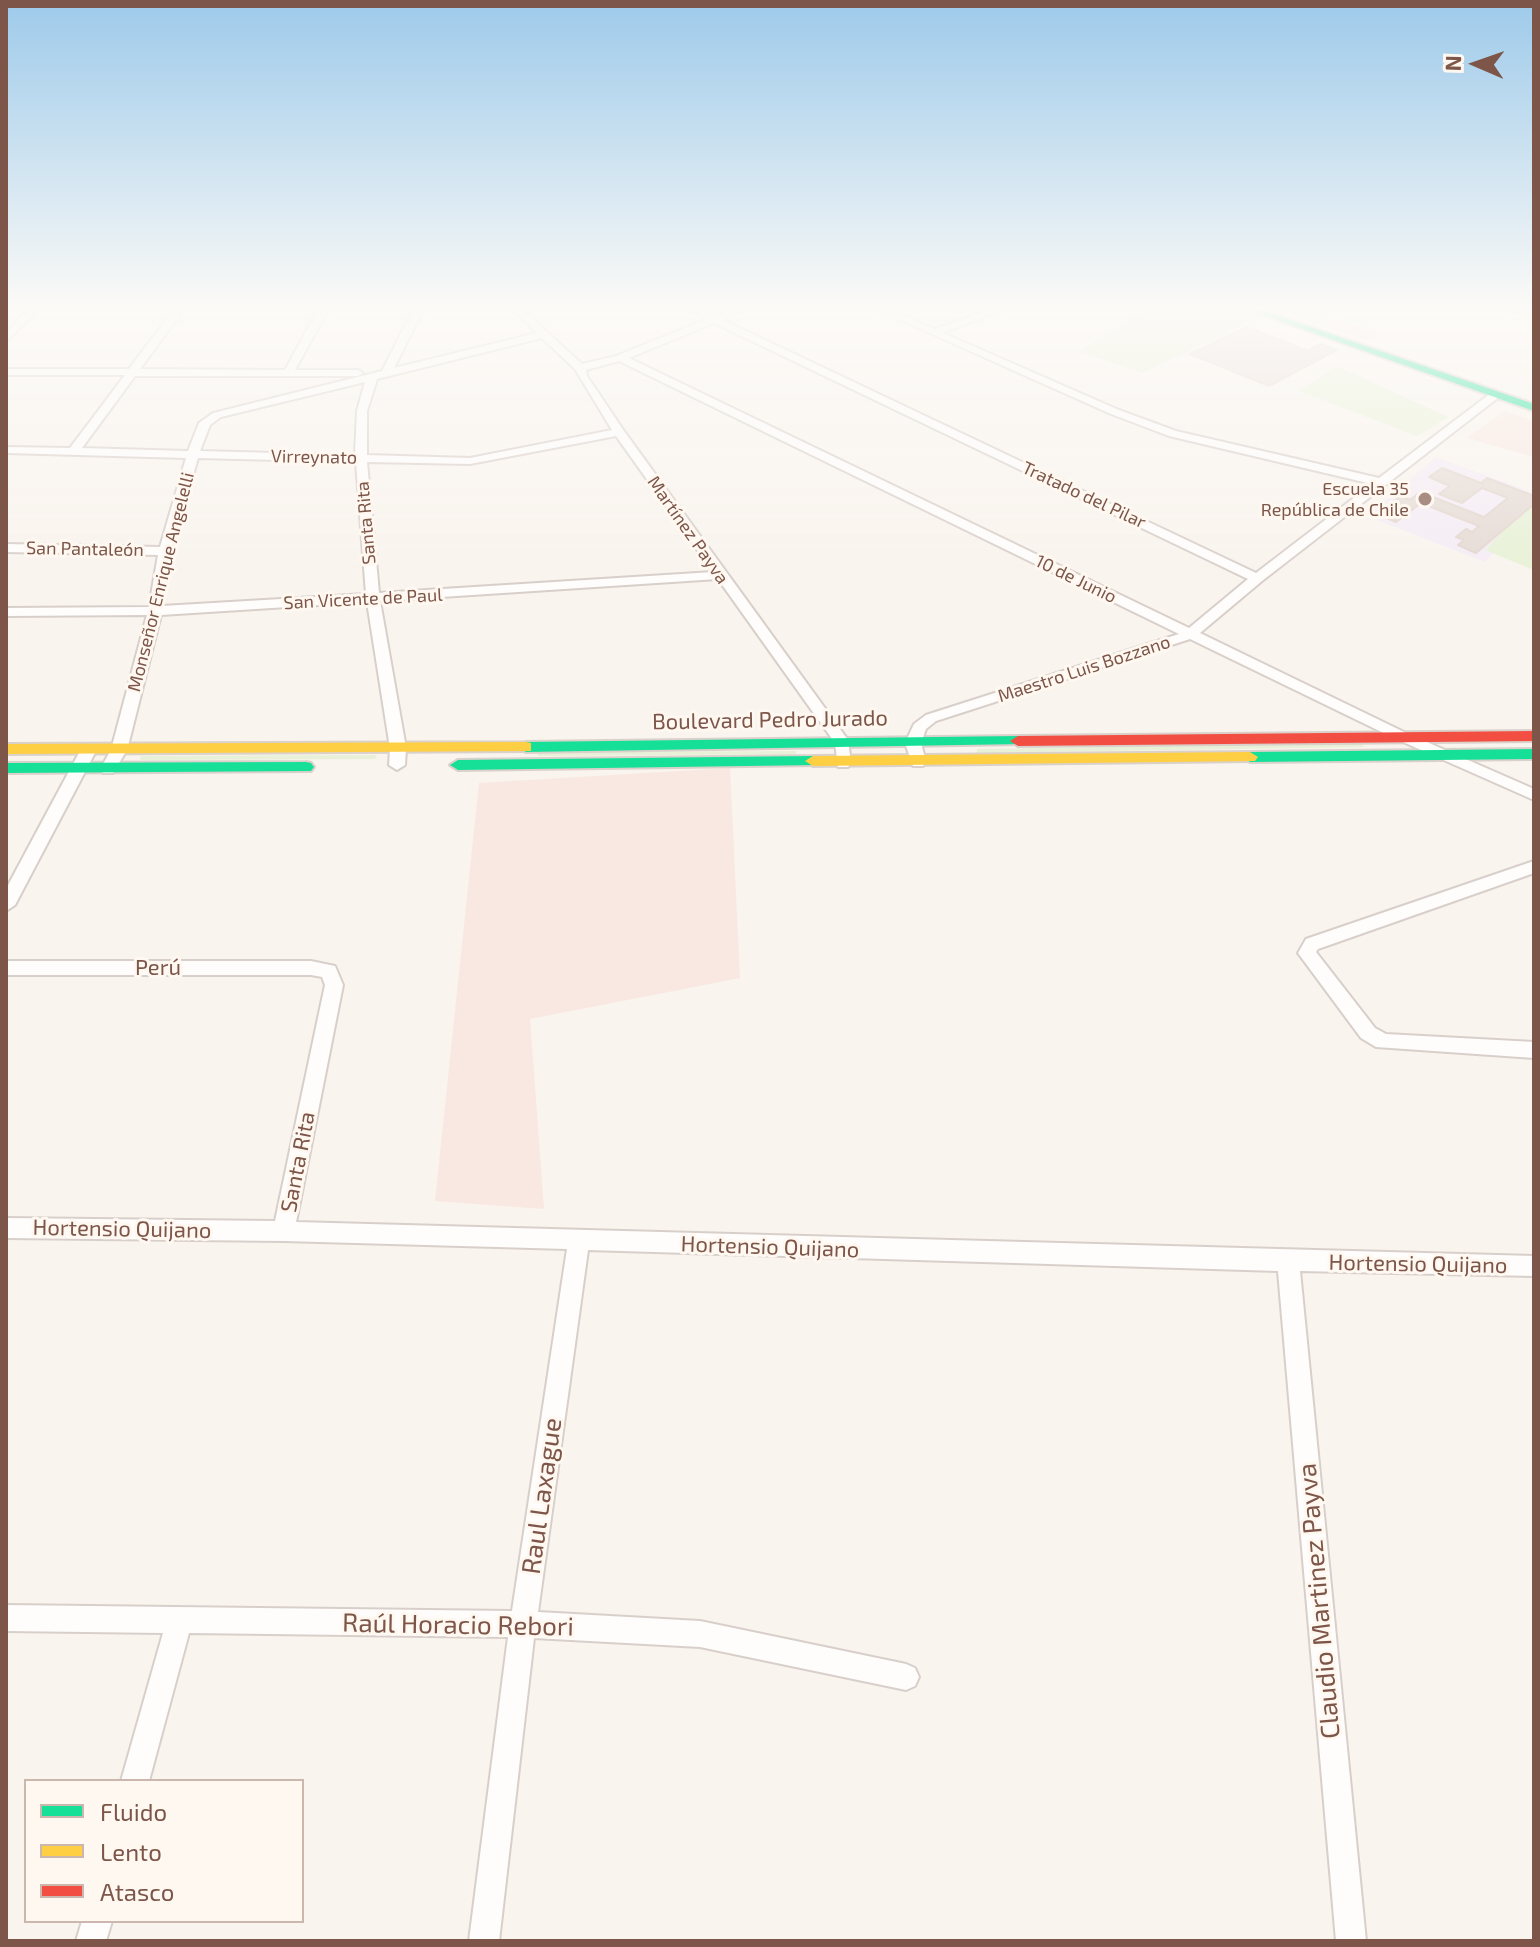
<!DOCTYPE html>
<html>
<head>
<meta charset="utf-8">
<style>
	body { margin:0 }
	#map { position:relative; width:1540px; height:1947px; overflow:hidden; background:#f9f4ee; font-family:"Exo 2",sans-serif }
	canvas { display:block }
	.frame { position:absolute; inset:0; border:8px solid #7d5649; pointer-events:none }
	.legend { position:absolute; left:24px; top:1779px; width:280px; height:144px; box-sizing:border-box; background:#fff8f1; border:2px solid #cbb7ae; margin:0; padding:10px 14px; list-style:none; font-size:24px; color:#7d5649 }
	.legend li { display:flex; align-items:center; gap:16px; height:40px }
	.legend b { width:40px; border:2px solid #cbb7ae }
	.north { position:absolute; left:1436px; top:24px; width:80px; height:80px; -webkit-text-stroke:6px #fff8f1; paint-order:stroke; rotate:272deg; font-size:22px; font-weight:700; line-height:32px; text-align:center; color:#7d5649 }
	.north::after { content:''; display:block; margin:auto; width:28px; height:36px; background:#7d5649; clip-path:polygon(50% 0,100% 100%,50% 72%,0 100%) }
</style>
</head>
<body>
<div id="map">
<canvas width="1540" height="1947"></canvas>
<div class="frame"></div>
<ul class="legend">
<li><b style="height:10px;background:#16e098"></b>Fluido</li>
<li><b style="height:10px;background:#ffcf43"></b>Lento</li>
<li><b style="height:10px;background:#f24e42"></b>Atasco</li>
</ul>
<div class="north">N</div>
</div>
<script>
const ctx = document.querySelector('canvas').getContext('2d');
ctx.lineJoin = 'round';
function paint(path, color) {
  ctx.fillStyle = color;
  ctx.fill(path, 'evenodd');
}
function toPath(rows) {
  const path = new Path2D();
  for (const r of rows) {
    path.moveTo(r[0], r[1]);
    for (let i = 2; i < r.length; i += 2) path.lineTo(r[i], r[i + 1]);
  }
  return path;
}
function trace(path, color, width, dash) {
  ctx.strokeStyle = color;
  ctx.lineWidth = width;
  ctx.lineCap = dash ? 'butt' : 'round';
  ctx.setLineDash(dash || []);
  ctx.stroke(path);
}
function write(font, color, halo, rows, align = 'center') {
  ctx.font = font + ' "Exo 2",sans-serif';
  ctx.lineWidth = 6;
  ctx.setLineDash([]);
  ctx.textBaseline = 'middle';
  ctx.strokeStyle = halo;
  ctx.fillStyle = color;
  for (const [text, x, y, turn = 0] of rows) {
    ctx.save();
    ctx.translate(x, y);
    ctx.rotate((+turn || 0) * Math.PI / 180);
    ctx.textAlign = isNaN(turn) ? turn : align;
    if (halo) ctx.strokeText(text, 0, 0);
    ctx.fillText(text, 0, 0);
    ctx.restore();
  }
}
paint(toPath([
	[1269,308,1305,308,1380,333,1366,340],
	[1505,411,1534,421,1534,457,1466,438],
	[730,768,740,978,530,1019,544,1209,435,1201,479,783]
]), '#f9e8e1');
paint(toPath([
	[1436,457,1534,493,1534,512,1485,562,1367,516]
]), '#f5ecf5');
paint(toPath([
	[1150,308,1232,308,1259,317,1143,373,1078,352],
	[1336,366,1449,417,1417,436,1299,391],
	[1534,500,1534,570,1485,550],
	[1362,743,1364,747,977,753,977,749],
	[796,751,796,754,538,756,538,752],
	[377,755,375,759,140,760,141,756]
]), '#e8f1d7');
const building = toPath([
	[1246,327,1308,351,1321,344,1337,350,1269,386,1190,354,1246,327],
	[1442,468,1481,483,1487,478,1534,496,1534,504,1476,553,1458,545,1464,540,1456,537,1466,529,1472,532,1479,526,1421,503,1396,522,1377,514,1401,496,1410,500,1420,492,1484,517,1508,498,1482,488,1462,503,1439,494,1450,486,1429,477,1442,468]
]);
paint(building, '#e6dbd5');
trace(building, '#e3d6cf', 2);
const street = toPath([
	[29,308,39,308,6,342,6,333,29,308],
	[175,308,185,308,140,369,285,370,319,308,329,308,295,370,358,370,363,373,358,376,135,376,82,448,188,451,199,423,213,413,382,371,414,308,424,308,394,368,537,333,511,308,521,308,582,364,616,356,707,319,689,308,700,308,715,316,735,308,748,308,723,320,1256,573,1372,484,1169,436,1111,414,874,308,886,308,935,329,994,308,1007,308,943,333,1119,410,1176,431,1379,478,1491,393,1499,393,1499,397,1262,581,1200,633,1404,732,1534,789,1534,800,1394,738,1190,639,936,721,926,729,921,743,926,762,923,766,913,766,905,743,914,724,926,715,1179,634,619,361,586,370,587,376,624,431,848,740,851,763,848,767,838,767,835,743,718,579,380,601,406,748,405,765,397,770,389,765,390,748,367,602,161,615,127,750,113,773,103,773,100,769,111,750,147,615,6,616,6,608,149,607,158,555,6,552,6,544,160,547,186,458,6,453,6,447,70,448,125,375,6,375,6,369,129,369,175,308],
	[714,323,1248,579,1189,628,629,358,714,323],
	[542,338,575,369,612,430,470,458,367,455,367,411,377,379,542,338],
	[365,382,357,411,355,455,200,451,210,425,221,417,365,382],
	[616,436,713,572,379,593,367,462,470,464,616,436],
	[198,458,356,462,366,594,162,606,171,551,198,458],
	[1508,308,1534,311,1534,317,1510,310,1508,308],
	[89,744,97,749,15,905,6,911,6,889,81,749,89,744],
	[1534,861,1534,873,1318,949,1316,952,1375,1028,1386,1034,1534,1042,1534,1058,1376,1047,1361,1038,1298,953,1306,939,1534,861],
	[6,961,311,961,335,966,343,985,296,1222,1534,1256,1534,1276,1300,1271,1366,1941,1336,1941,1278,1271,588,1250,538,1612,700,1621,906,1664,915,1668,919,1677,915,1686,906,1690,700,1647,534,1638,499,1941,469,1941,508,1637,189,1633,149,1781,121,1781,163,1633,6,1631,6,1605,512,1611,567,1249,284,1241,6,1238,6,1218,275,1221,325,985,322,977,311,975,6,975,6,961],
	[82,1921,112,1921,106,1941,76,1941,82,1921]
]);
const fast = toPath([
	[1243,308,1256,308,1534,404,1534,411,1243,308],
	[1018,736,1023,738,1023,744,526,752,518,747,526,742,1018,736],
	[1534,749,1534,759,1250,762,1242,757,1250,752,1534,749],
	[813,756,818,757,818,765,458,770,450,765,458,760,813,756],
	[306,762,311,763,314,767,311,771,6,773,6,763,306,762]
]);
const slow = toPath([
	[526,742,531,743,531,751,6,754,6,744,526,742],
	[1250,752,1258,757,1255,761,813,766,805,761,813,756,1250,752]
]);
const jam = toPath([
	[1534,731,1534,741,1018,746,1010,741,1018,736,1534,731]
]);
trace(street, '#d9cfca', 4);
trace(fast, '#dbd1cb', 4);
trace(slow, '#dbd1cb', 4);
trace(jam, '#dbd1cb', 4);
paint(street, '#fefdfc');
paint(fast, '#16e098');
paint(slow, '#ffcf43');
paint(jam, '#f24e42');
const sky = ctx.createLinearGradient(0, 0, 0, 580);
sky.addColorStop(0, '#9dcaea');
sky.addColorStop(0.53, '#fcfaf7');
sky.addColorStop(1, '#fcfaf700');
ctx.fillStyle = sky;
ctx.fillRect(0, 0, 1540, 580);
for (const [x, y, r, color] of [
	[1425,499,8,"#a88d83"]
]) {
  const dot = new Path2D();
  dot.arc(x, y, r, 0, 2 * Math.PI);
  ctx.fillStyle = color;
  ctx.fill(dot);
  trace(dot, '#fff8f1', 3);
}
write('18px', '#7d5649', '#fff8f1', [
	["Virreynato",314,457,1],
	["Tratado del Pilar",1084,495,25],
	["Santa Rita",366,523,-95],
	["Martínez Payva",688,530,55],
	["San Pantaleón",85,549,1],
	["10 de Junio",1076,579,26],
	["Monseñor Enrique Angelelli",161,582,-76],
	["San Vicente de Paul",363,599,-3],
	["Maestro Luis Bozzano",1084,669,-18]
]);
write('18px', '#7d5649', '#fff8f1', [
	["Escuela 35",1409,489],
	["República de Chile",1409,510]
], 'right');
write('22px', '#7d5649', '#fff8f1', [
	["Boulevard Pedro Jurado",770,720,-1],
	["Perú",158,968],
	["Santa Rita",298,1162,-79],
	["Hortensio Quijano",122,1229,1],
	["Hortensio Quijano",770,1247,2],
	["Hortensio Quijano",1418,1264,1]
]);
write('26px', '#7d5649', '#fff8f1', [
	["Raul Laxague",542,1496,-82],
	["Claudio Martinez Payva",1319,1601,-95],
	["Raúl Horacio Rebori",458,1625,1]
]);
</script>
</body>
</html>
